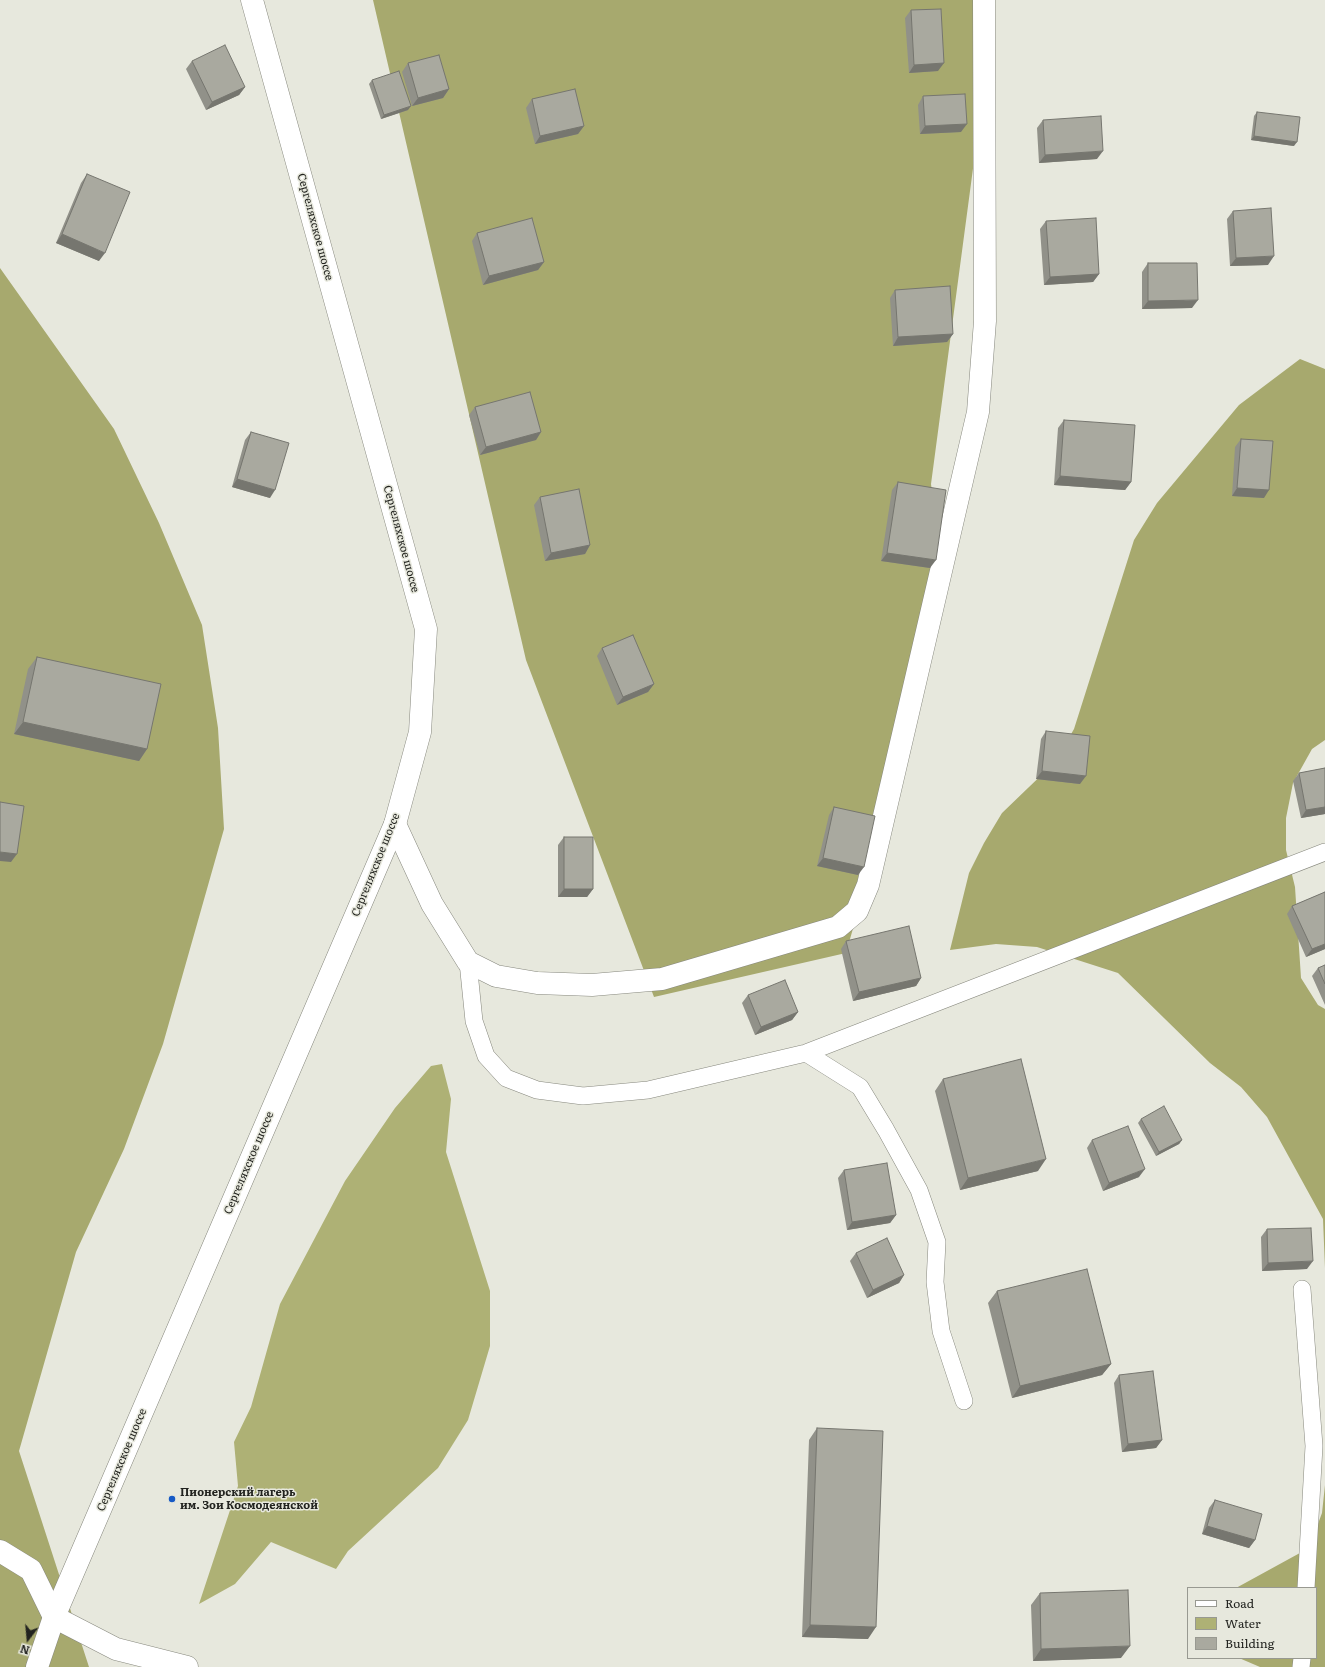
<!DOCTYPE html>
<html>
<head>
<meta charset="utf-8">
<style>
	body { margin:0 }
	#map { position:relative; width:1325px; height:1667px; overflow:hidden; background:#e7e8dd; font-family:Literata,serif }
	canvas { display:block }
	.legend { position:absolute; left:1187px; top:1587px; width:130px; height:72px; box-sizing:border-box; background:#e7e8dd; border:1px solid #989991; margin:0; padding:5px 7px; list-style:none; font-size:12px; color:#22231f }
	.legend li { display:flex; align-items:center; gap:8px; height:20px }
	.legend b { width:20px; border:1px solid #989991 }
	.north { position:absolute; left:8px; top:1619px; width:40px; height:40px; -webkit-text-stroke:3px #e7e8dd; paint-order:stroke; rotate:196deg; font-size:11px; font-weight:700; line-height:16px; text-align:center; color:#22231f }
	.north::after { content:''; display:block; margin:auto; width:14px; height:18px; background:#22231f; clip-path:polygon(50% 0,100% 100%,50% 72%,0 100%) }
</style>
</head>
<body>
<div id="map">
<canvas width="1325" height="1667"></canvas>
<ul class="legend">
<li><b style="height:5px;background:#fff"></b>Road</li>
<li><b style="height:11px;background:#aeb175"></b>Water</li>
<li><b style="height:11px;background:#a9a99f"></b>Building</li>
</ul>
<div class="north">N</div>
</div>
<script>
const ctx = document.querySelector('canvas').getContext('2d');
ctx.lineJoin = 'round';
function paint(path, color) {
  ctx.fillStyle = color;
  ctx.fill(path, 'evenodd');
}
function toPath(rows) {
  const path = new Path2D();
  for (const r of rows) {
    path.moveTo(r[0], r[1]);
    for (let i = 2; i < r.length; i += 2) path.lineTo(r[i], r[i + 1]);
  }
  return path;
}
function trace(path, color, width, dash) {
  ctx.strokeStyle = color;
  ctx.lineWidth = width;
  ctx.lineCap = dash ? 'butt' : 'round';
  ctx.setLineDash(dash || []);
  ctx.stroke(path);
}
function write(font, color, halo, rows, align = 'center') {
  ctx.font = font + ' Literata,serif';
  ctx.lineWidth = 3;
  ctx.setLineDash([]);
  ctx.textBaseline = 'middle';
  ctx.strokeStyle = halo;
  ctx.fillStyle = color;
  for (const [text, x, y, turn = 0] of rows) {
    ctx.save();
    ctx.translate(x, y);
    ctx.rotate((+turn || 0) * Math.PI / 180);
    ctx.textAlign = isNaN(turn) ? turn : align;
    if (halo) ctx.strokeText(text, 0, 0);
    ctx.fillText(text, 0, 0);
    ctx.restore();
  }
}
paint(toPath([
	[373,0,994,0,974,161,931,484,941,559,924,680,846,953,654,997,526,660],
	[0,268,114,429,159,523,202,625,218,728,224,829,163,1044,124,1149,76,1252,19,1451,89,1667,0,1667],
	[1300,359,1325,369,1325,740,1312,749,1293,783,1286,818,1286,850,1295,887,1301,978,1318,1005,1325,1009,1325,1268,1323,1219,1267,1117,1241,1087,1210,1063,1118,973,1037,947,996,944,950,950,969,873,984,843,1002,813,1055,762,1074,729,1134,540,1157,503,1239,405],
	[1325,1485,1325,1667,1260,1667,1239,1658,1316,1658,1316,1588,1236,1588,1309,1548,1322,1513]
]), '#a7a96e');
paint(toPath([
	[442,1064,451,1099,446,1152,490,1291,490,1346,468,1420,438,1468,348,1551,336,1569,271,1542,235,1584,199,1604,238,1486,234,1442,251,1407,280,1304,345,1181,395,1108,431,1066]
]), '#aeb175');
const service = toPath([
	[468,962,474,1021,486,1056,506,1078,537,1090,583,1096,648,1090,806,1053,1325,852],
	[806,1053,860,1087,886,1130,919,1190,937,1242,935,1282,941,1331,964,1401],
	[1302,1289,1314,1446,1306,1588],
	[1301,1667,1302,1658]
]);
const minor = toPath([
	[395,824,432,904,468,962,496,976,537,983,592,985,662,979,838,927,857,911,868,885,978,412,985,321,984,0],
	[0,1551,31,1570,54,1617,116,1649,187,1667]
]);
const secondary = toPath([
	[37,1667,54,1617,395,824,420,732,426,629,252,0]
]);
trace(service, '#87887e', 18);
trace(minor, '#87887e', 23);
trace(secondary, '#87887e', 23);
trace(service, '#fff', 17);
trace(minor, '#fff', 22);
trace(secondary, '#fff', 22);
paint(toPath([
	[911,10,938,71,909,73,905,18],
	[192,61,245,87,239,95,206,110,186,69],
	[408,63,449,89,443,98,412,106,402,72],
	[372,80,408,110,381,119,369,84],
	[923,96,961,132,920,134,918,105],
	[532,99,584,126,578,134,535,144,526,108],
	[1257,112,1294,146,1251,140,1254,116],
	[1043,120,1097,159,1039,163,1037,128],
	[87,174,99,261,56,243,81,183],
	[1233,211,1268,265,1230,266,1227,219],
	[1046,221,1099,274,1093,282,1044,285,1040,229],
	[477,233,544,262,538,270,483,285,472,241],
	[1148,263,1192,308,1142,309,1142,272],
	[895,290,953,334,947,342,893,346,890,298],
	[475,407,541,432,536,440,480,455,469,415],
	[1064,420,1131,482,1125,490,1054,485,1058,428],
	[251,432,270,498,232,487,245,440],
	[1241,439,1264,498,1232,496,1235,447],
	[898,482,930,568,881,561,892,490],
	[540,497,590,545,585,554,545,561,534,505],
	[602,648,654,684,648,692,617,705,597,656],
	[37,657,147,749,139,761,14,734,28,669],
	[1046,731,1080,784,1036,779,1041,739],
	[1325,768,1325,814,1301,818,1293,781,1299,773],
	[834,807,858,875,817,866,829,815],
	[564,837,593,889,587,897,558,897,558,845],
	[1325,892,1325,949,1306,957,1287,914,1292,906],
	[846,941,921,978,916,986,853,1001,841,949],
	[1325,965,1325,1005,1312,976,1318,968],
	[748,995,798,1012,792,1020,755,1035,742,1003],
	[943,1079,1038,1171,960,1190,935,1091],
	[1141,1119,1182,1140,1179,1144,1156,1156,1138,1123],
	[1092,1140,1139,1177,1103,1191,1087,1148],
	[844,1170,896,1215,890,1223,847,1230,838,1178],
	[1267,1229,1307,1269,1262,1271,1261,1237],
	[856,1253,904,1275,899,1283,867,1298,850,1261],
	[997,1291,1111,1364,1102,1375,1012,1398,988,1303],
	[1119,1375,1162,1440,1156,1448,1122,1452,1114,1383],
	[817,1428,868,1639,802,1637,809,1440],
	[1215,1500,1255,1540,1249,1548,1202,1534,1209,1508],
	[1040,1593,1121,1658,1033,1661,1031,1605]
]), '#919189');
paint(toPath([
	[944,63,938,71,909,73,914,65],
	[245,87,239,95,206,110,212,102],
	[449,89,443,98,412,106,418,98],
	[411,106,408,110,381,119,384,115],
	[967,124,961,132,920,134,925,126],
	[584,126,578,134,535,144,540,136],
	[1254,136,1297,142,1294,146,1251,140],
	[1103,151,1097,159,1039,163,1045,155],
	[62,234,105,253,99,261,56,243],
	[1274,256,1268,265,1230,266,1236,258],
	[544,262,538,270,483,285,489,276],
	[1099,274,1093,282,1044,285,1050,277],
	[1198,300,1192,308,1142,309,1148,301],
	[953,334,947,342,893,346,898,337],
	[541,432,536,440,480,455,486,447],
	[1060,476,1131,482,1125,490,1054,485],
	[237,479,275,490,270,498,232,487],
	[1237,488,1269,490,1264,498,1232,496],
	[590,545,585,554,545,561,551,553],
	[887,553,936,560,930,568,881,561],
	[654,684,648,692,617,705,623,697],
	[23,722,147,749,139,761,14,734],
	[1042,771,1086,776,1080,784,1036,779],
	[1325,807,1325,814,1301,818,1306,810],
	[0,852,17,854,11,862,0,861],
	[823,858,864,867,858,875,817,866],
	[564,889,593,889,587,897,558,897],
	[1325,944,1325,949,1306,957,1312,949],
	[921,978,916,986,853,1001,859,992],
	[798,1012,792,1020,755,1035,761,1027],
	[1182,1140,1179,1144,1156,1156,1159,1152],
	[1046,1159,1038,1171,960,1190,968,1178],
	[1145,1169,1139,1177,1103,1191,1109,1183],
	[896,1215,890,1223,847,1230,852,1222],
	[1313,1261,1307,1269,1262,1271,1268,1263],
	[904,1275,899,1283,867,1298,873,1290],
	[1111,1364,1102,1375,1012,1398,1020,1386],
	[1162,1440,1156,1448,1122,1452,1128,1444],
	[1207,1526,1255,1540,1249,1548,1202,1534],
	[810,1625,876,1627,868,1639,802,1637],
	[1130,1646,1121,1658,1033,1661,1041,1649]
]), '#76766f');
const building = toPath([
	[941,9,944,63,914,65,911,10,941,9],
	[225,45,245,87,212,102,192,61,225,45],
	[439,55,449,89,418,98,408,63,439,55],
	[399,71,411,106,384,115,372,80,399,71],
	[575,89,584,126,540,136,532,99,575,89],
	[965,94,967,124,925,126,923,96,965,94],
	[1257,112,1300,117,1297,142,1254,136,1257,112],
	[1101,116,1103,151,1045,155,1043,120,1101,116],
	[87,174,130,192,105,253,62,234,87,174],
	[1271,208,1274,256,1236,258,1233,211,1271,208],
	[532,218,544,262,489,276,477,233,532,218],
	[1096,218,1099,274,1050,277,1046,221,1096,218],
	[1148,263,1197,263,1198,300,1148,301,1148,263],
	[950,286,953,334,898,337,895,290,950,286],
	[530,392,541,432,486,447,475,407,530,392],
	[1064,420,1135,425,1131,482,1060,476,1064,420],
	[251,432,289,443,275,490,237,479,251,432],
	[1241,439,1273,441,1269,490,1237,488,1241,439],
	[898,482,946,490,936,560,887,553,898,482],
	[579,489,590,545,551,553,540,497,579,489],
	[633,635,654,684,623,697,602,648,633,635],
	[37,657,161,684,147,749,23,722,37,657],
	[1046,731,1090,736,1086,776,1042,771,1046,731],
	[1325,768,1325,807,1306,810,1299,773,1325,768],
	[0,802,24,806,17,854,0,852,0,802],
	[834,807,875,816,864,867,823,858,834,807],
	[564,837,593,837,593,889,564,889,564,837],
	[1325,892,1325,944,1312,949,1292,906,1325,892],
	[909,926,921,978,859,992,846,941,909,926],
	[1325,965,1325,984,1318,968,1325,965],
	[785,980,798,1012,761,1027,748,995,785,980],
	[1021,1059,1046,1159,968,1178,943,1079,1021,1059],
	[1164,1106,1182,1140,1159,1152,1141,1119,1164,1106],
	[1128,1126,1145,1169,1109,1183,1092,1140,1128,1126],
	[887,1163,896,1215,852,1222,844,1170,887,1163],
	[1311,1228,1313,1261,1268,1263,1267,1229,1311,1228],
	[887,1238,904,1275,873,1290,856,1253,887,1238],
	[1087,1269,1111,1364,1020,1386,997,1291,1087,1269],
	[1153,1371,1162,1440,1128,1444,1119,1375,1153,1371],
	[817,1428,883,1431,876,1627,810,1625,817,1428],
	[1215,1500,1262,1514,1255,1540,1207,1526,1215,1500],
	[1128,1590,1130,1646,1041,1649,1040,1593,1128,1590]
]);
paint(building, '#a9a99f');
trace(building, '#76766f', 1);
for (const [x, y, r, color] of [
	[172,1499,4,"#175ac5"]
]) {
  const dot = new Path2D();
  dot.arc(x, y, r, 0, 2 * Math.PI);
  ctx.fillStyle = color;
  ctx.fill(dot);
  trace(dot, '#e7e8dd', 1.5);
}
write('11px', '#22231f', '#e7e8dd', [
	["Сергеляхское шоссе",315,227,75],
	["Сергеляхское шоссе",401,539,75],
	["Сергеляхское шоссе",376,865,-68],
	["Сергеляхское шоссе",249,1163,-67],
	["Сергеляхское шоссе",122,1460,-67]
]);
write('bold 11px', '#22231f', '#e7e8dd', [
	["Пионерский лагерь",180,1493],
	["им. Зои Космодеянской",180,1506]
], 'left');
</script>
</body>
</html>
